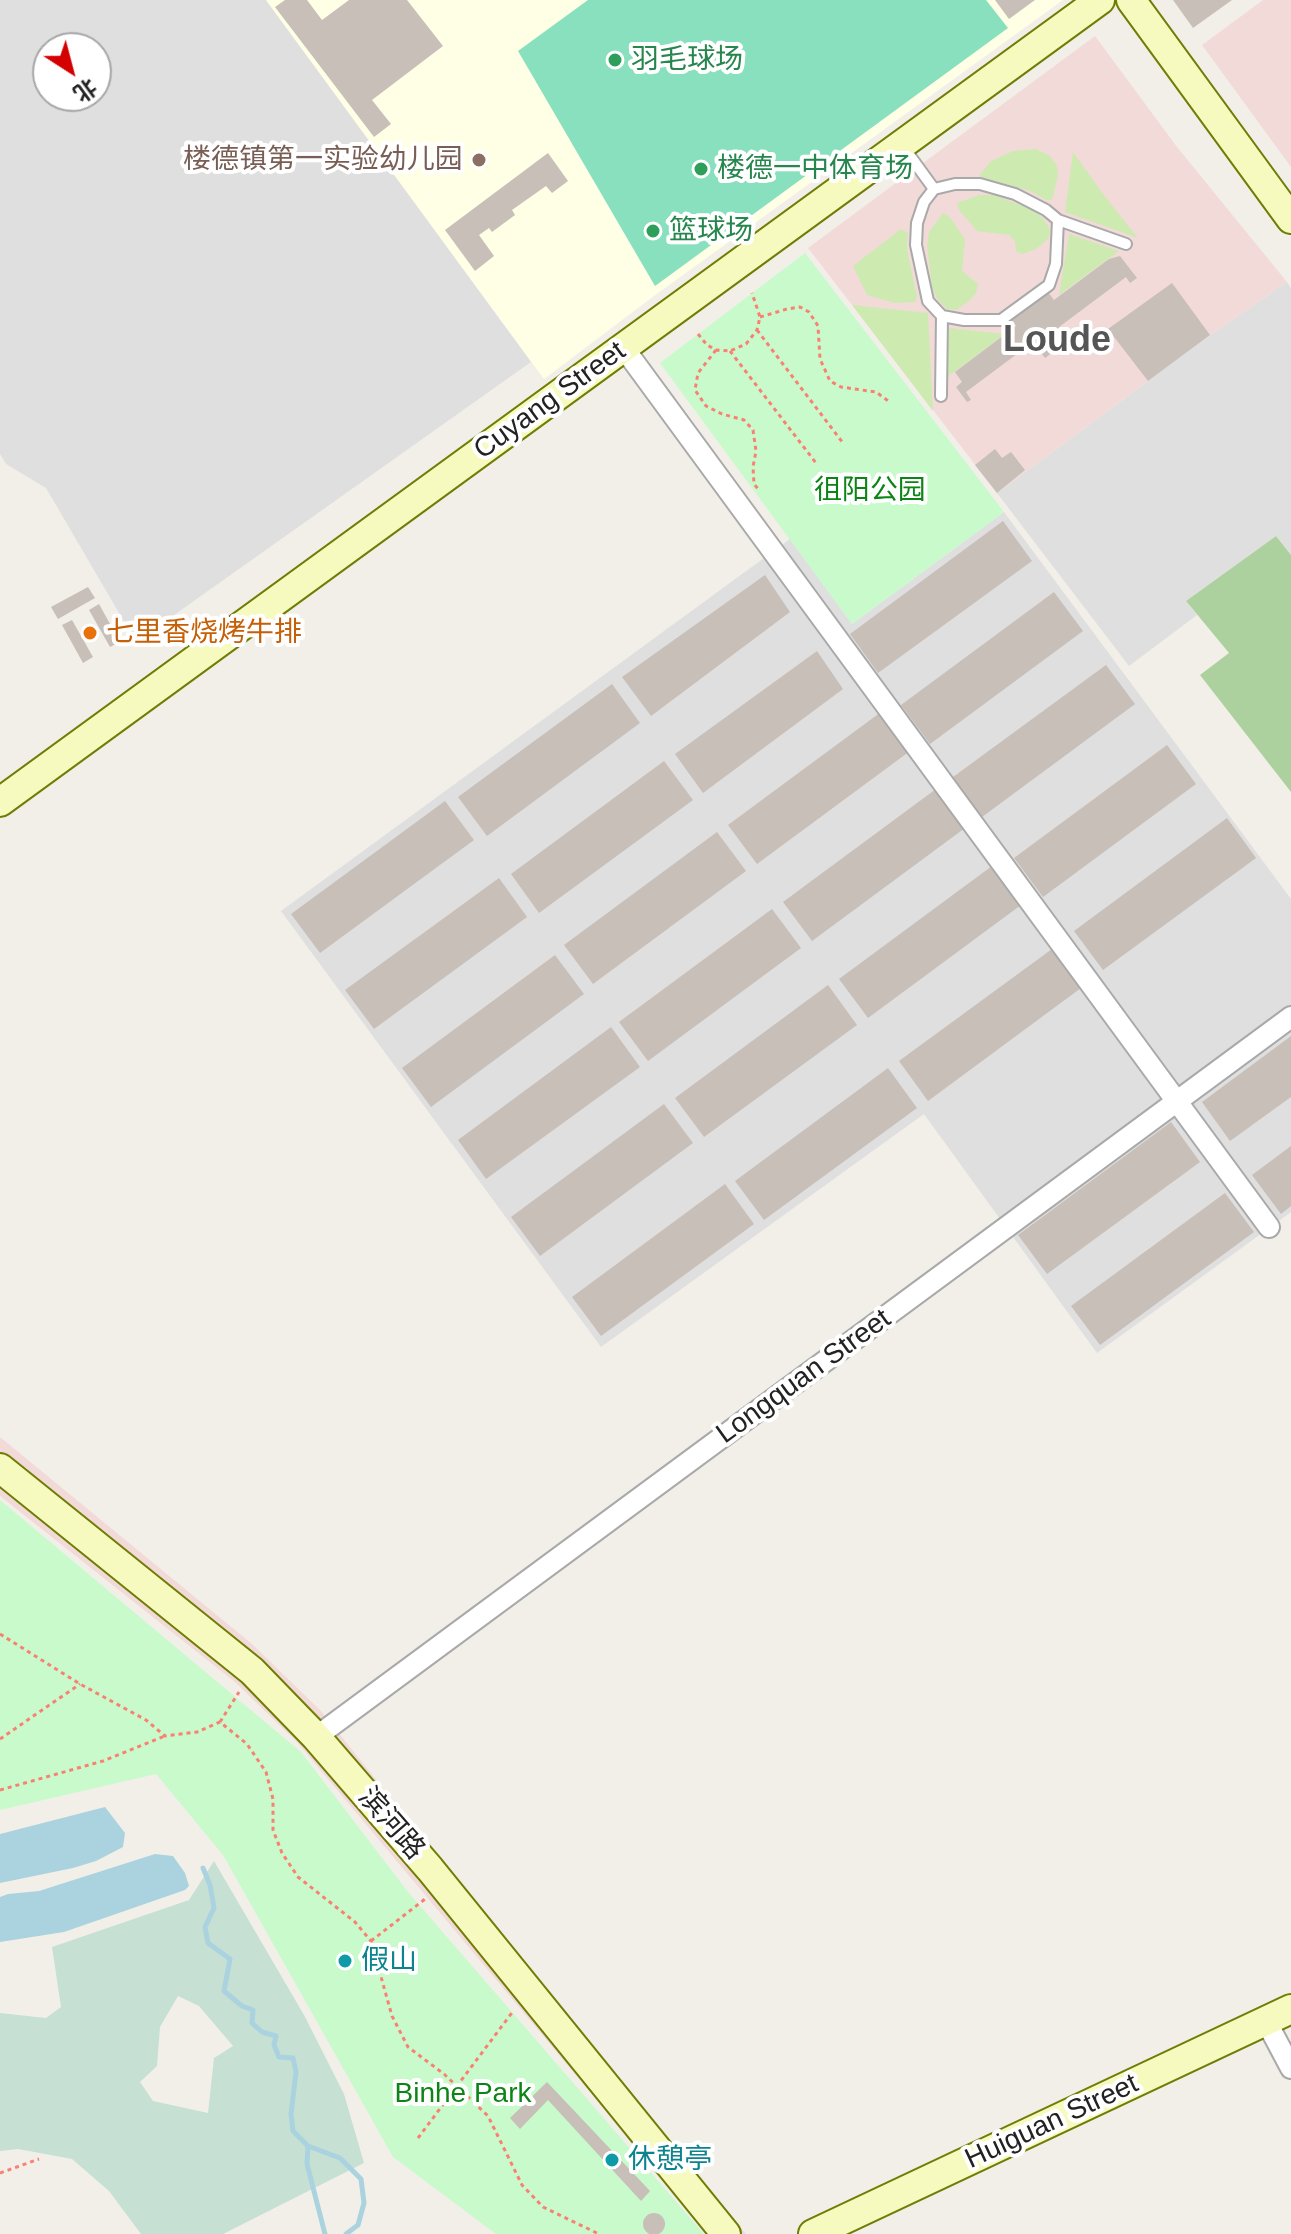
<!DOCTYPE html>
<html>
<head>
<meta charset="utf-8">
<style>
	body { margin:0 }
	#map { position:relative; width:1291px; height:2234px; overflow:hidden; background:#f2efe9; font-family:Arial,"Noto Sans SC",sans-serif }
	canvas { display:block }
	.north { position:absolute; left:32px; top:32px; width:80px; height:80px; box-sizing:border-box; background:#fff; border:2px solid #a7a7a7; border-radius:50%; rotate:144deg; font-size:22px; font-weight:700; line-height:32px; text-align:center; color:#222 }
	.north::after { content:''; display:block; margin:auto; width:28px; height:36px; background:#d40000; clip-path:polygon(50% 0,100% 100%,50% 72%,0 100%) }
</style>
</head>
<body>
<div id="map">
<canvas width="1291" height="2234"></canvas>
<div class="north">北</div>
</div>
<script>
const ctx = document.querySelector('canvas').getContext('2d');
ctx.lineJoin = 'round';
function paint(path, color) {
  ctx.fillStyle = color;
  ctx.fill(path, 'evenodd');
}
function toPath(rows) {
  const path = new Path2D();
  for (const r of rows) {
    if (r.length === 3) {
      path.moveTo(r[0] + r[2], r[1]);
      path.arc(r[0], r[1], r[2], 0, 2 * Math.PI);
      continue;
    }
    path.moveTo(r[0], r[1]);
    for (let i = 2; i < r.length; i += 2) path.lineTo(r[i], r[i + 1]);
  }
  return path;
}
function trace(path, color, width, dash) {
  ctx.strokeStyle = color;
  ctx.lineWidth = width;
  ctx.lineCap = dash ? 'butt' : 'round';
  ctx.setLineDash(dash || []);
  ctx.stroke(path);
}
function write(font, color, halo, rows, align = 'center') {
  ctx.font = font + ' Arial,"Noto Sans SC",sans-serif';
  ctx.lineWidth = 8;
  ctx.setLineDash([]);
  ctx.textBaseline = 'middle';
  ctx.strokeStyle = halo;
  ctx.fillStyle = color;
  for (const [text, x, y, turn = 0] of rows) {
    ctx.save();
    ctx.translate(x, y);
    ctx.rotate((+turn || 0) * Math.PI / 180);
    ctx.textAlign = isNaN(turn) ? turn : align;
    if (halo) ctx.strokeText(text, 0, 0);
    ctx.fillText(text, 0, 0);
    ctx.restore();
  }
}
paint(toPath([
	[0,0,266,0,531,362,136,642,46,488,6,464,0,454],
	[48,48,96,48,96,96,48,96],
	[1287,282,1291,288,1291,555,1276,536,1186,601,1197,615,1129,666,997,493,1210,335],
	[1004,512,1291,899,1291,1212,1097,1353,924,1114,601,1347,281,911,790,539,852,624]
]), '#e0dfdf');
paint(toPath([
	[1263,0,1291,0,1291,167,1202,45],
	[1095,36,1177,147,1287,282,1210,335,997,493,808,248],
	[0,1437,252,1644,321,1711,535,1978,746,2234,709,2234,297,1742,235,1682,0,1496]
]), '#f2dad9');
paint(toPath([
	[266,0,1063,0,654,296,544,379]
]), '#ffffe5');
paint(toPath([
	[1036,149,1050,156,1057,166,1058,176,1052,200,1046,200,1030,191,979,176,991,161,1013,151],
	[1073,152,1106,198,1138,238,1065,212],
	[979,195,993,195,1031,209,1042,217,1050,229,1049,238,1036,249,1022,254,1016,251,1015,241,1009,235,977,231,959,210,957,203],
	[943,213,949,216,965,239,962,271,978,284,976,293,970,300,956,310,947,309,937,299,932,286,927,246,929,232],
	[901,229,908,233,907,249,917,297,915,302,895,303,867,295,853,266],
	[1069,234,1119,251,1059,295],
	[852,305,928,313,933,411],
	[949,328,1005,334,947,377]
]), '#cdebb0');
paint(toPath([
	[1276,536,1291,555,1291,792,1200,675,1229,653,1186,601]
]), '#add19e');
paint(toPath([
	[214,1861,304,2015,344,2094,364,2163,223,2234,141,2234,109,2191,72,2159,18,2149,0,2151,0,2013,46,2018,61,2007,52,1947,189,1900],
	[178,1996,199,2006,233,2046,214,2058,208,2113,153,2101,140,2082,157,2066,160,2027]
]), '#c6e0d4');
paint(toPath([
	[805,253,1004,512,852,624,660,363],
	[0,1500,301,1752,408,1892,704,2234,496,2234,393,2157,223,1855,156,1774,0,1810]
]), '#c8facc');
paint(toPath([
	[588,0,986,0,1008,28,655,286,518,51]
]), '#88e0be');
paint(toPath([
	[105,1807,125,1833,123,1847,96,1861,73,1868,0,1883,0,1834],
	[155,1854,173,1856,185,1873,189,1886,185,1890,64,1932,0,1942,0,1897,8,1894,39,1891]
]), '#aad3df');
trace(toPath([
	[203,1868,210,1885,214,1908,205,1927,208,1943,230,1959,224,1991,242,2006,253,2010,252,2023,262,2032,276,2036,274,2045,279,2057,293,2058,296,2072,291,2114,293,2131,308,2146,307,2164,325,2234],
	[308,2146,340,2158,361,2179,364,2203,358,2225,346,2234]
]), '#aad3df', 5);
paint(toPath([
	[285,0,307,0,322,20,349,0,407,0,443,46,372,100,391,124,374,137,275,7],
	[995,0,1035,0,1009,19],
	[1173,0,1232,0,1193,28],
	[548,153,568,181,552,193,546,186,512,210,515,215,492,232,489,228,479,235,494,256,475,271,445,230],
	[1120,256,1137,278,1130,283,1126,277,1059,327,1069,340,1045,358,1033,342,966,392,971,400,967,402,956,387,962,382,955,372,1016,326,1004,310,1041,283,1054,300,1109,259],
	[1172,283,1210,335,1148,381,1108,329],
	[995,449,1002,458,1011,452,1025,470,997,493,975,465],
	[1003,521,1032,561,878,673,850,634],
	[765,575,790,612,651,716,622,677],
	[88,587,95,598,58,619,51,607],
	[1054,592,1083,631,930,744,901,705],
	[99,604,120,642,110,647,89,610],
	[72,620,93,657,83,663,62,625],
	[817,651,843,689,703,793,675,754],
	[1106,665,1135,704,982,817,953,777],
	[612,684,640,723,487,836,458,797],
	[881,712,910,751,757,864,728,825],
	[1167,745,1196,784,1043,897,1014,858],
	[664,761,693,800,539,913,511,874],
	[936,789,965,828,812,941,783,902],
	[445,801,474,840,320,953,291,914],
	[1227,818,1256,858,1103,970,1074,931],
	[717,832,746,871,593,984,564,945],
	[992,866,1021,905,868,1018,839,979],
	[499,878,527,917,374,1029,345,990],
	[772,909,801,948,648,1061,619,1022],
	[1052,949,1081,988,928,1101,899,1061],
	[555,955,584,994,431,1107,402,1068],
	[828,985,857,1025,704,1137,675,1098],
	[611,1027,640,1067,486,1179,458,1140],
	[1291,1036,1291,1097,1230,1141,1202,1102],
	[888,1068,917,1108,764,1220,735,1181],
	[664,1104,693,1143,540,1256,511,1217],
	[1171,1122,1200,1162,1047,1274,1018,1235],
	[1291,1146,1291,1206,1281,1214,1252,1175],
	[725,1184,754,1224,601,1336,572,1297],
	[1225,1193,1254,1232,1100,1345,1071,1306],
	[547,2082,650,2191,641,2201,548,2100,520,2129,510,2118],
	[654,2224,11]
]), '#c7bfb8');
const lane = toPath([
	[902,145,934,189,924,202,917,223,916,245,928,301,942,316,964,320,1001,320,1049,285,1056,264,1058,220,1046,210,1015,194,980,184,955,184,934,189],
	[1058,220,1126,244],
	[941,396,942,316]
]);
const street = toPath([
	[623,347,1269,1227],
	[316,1737,1291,1017],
	[1266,2021,1291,2068]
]);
const secondary = toPath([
	[1131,0,1291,219],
	[0,802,1100,0],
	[0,1468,252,1671,316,1737,430,1869,726,2234],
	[813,2234,1291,2009]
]);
trace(lane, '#a9a9a9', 14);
trace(street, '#a9a9a9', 24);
trace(secondary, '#707d05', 32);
trace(toPath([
	[760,317,787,309,800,307,809,312,818,326,820,359,830,381,841,387,876,392,891,403],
	[757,330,843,443],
	[698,334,707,345,716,350,730,351,746,344,757,330,760,317,752,293],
	[716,350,698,373,695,390,706,406,722,414,744,420,753,430,756,451,753,467,754,484,759,490],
	[730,351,816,463],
	[0,1634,80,1684,146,1720,165,1736,197,1732,220,1722,247,1744,266,1772,273,1799,273,1830,282,1853,298,1877,355,1922,371,1941,392,2016,408,2047,444,2074,488,2116,522,2185,543,2207,599,2234],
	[220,1722,239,1692],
	[0,1739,80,1684],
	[0,1790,103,1761,165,1736],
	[371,1941,425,1899],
	[418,2138,514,2010],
	[0,2173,39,2159]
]), '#fa8072', 3, [4, 4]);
trace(lane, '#fff', 10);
trace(street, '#fff', 20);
trace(secondary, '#f7fabf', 28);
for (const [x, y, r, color] of [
	[615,60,8,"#2e9e5b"],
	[479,160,8,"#8d6e63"],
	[701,169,8,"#2e9e5b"],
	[653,231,8,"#2e9e5b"],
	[90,633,8,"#e8710a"],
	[345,1961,8,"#0f9aa8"],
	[612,2160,8,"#0f9aa8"]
]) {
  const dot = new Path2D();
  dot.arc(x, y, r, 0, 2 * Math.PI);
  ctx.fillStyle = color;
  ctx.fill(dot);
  trace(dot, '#fff', 3);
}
write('28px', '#27864d', '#fff', [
	["羽毛球场",631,60],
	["楼德一中体育场",717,169],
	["篮球场",669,231]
], 'left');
write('28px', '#785e54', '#fff', [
	["楼德镇第一实验幼儿园",463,160]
], 'right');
write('28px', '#222', '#fff', [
	["Cuyang Street",550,401,-36],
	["Longquan Street",804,1377,-36],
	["滨河路",391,1824,49],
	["Huiguan Street",1052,2122,-25]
]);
write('28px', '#0c8416', '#fff', [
	["徂阳公园",870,491],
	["Binhe Park",463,2094]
]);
write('28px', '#c56008', '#fff', [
	["七里香烧烤牛排",106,633]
], 'left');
write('28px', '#0d838f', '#fff', [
	["假山",361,1961],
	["休憩亭",628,2160]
], 'left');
write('bold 36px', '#555', '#fff', [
	["Loude",1057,341]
]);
</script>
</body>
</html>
